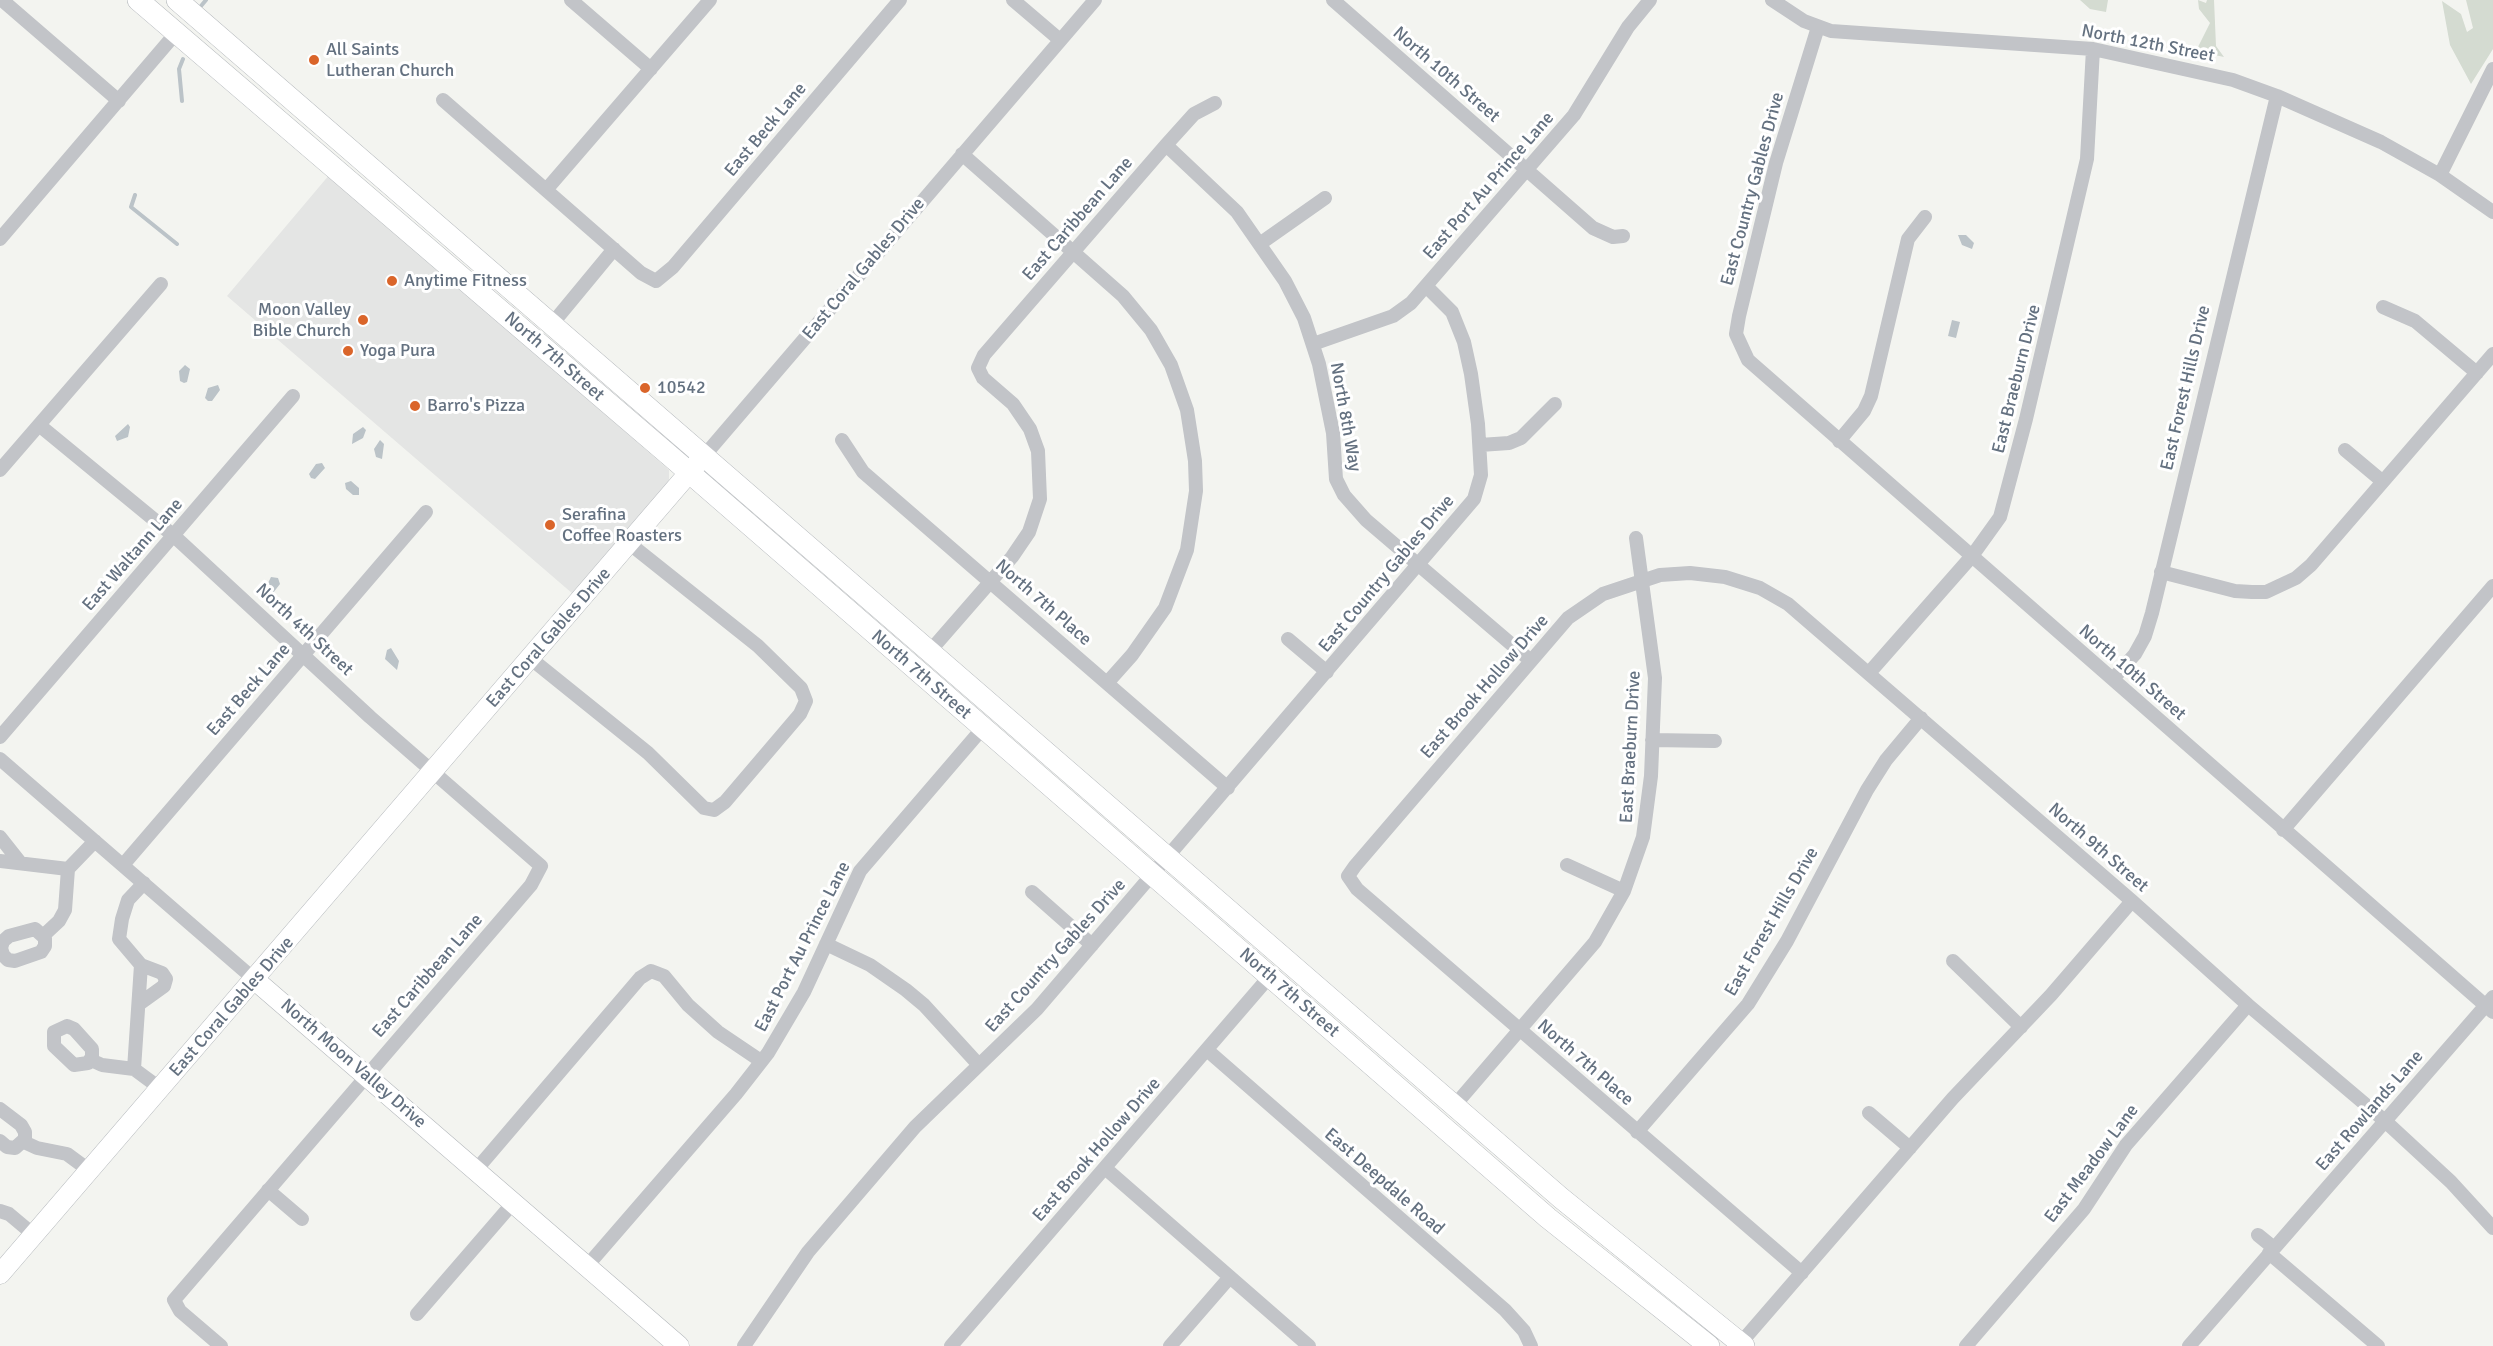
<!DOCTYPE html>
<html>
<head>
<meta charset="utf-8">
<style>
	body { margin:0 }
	canvas { display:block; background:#f3f4f0 }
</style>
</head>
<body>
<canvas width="2493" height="1346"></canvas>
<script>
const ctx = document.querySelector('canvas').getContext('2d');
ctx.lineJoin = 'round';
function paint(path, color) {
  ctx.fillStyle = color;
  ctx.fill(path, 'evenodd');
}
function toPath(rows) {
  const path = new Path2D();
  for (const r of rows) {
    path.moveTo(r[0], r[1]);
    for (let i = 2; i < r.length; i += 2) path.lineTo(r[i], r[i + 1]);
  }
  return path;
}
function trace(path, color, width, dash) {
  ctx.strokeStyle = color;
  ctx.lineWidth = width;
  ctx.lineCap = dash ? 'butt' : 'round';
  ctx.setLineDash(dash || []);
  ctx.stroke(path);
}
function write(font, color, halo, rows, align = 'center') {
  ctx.font = font + ' Signika,sans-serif';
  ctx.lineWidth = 6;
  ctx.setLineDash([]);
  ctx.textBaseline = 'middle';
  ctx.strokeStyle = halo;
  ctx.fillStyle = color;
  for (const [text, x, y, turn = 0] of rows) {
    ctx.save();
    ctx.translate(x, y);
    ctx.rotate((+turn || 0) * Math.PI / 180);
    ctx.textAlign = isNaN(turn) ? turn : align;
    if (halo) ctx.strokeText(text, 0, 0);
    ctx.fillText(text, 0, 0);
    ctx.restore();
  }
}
paint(toPath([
	[330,174,669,470,669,480,665,486,573,594,227,296]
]), '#e4e5e4');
paint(toPath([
	[2080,0,2108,0,2106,12,2090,9],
	[2198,0,2206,3,2207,0,2214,0,2216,46,2224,57,2196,51,2210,23,2199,9],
	[2466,0,2493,0,2493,49,2471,84,2450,45,2442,1,2461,14,2467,32,2473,28]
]), '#d4dbd1');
paint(toPath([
	[1958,235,1966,235,1974,243,1972,249,1962,245],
	[1952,320,1960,322,1956,338,1948,336],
	[185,365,190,369,187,382,184,383,180,381,179,371],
	[218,385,220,390,212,401,208,401,205,398,208,388],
	[128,424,130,427,128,437,117,441,115,436],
	[363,427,366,430,363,438,352,444,353,434],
	[380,440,384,444,382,459,376,457,374,449],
	[316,464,322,463,325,468,315,479,311,478,309,474],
	[351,481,359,488,359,495,353,495,346,489,345,483],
	[271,577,278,578,280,584,273,593,264,591],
	[391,648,399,661,397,670,385,659,387,650]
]), '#bbc3c8');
trace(toPath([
	[201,6,206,0],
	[182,101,179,69,183,59],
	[135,195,131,207,177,244]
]), '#bbc3c8', 4);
const secondary = toPath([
	[255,980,679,1346],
	[0,1274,700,460]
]);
const primary = toPath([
	[138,0,676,461,1548,1218,1709,1346],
	[177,0,1561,1198,1744,1346]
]);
trace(secondary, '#b4b8bc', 21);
trace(primary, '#b2b6ba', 22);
trace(toPath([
	[2,0,119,101],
	[571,0,651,69],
	[1013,0,1060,40],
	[1333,0,1593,228,1613,237,1623,236],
	[1772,0,1804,21,1831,31,2093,49,2233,80,2277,96,2381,142,2440,175,2493,212],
	[1818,27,1776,163,1739,316,1736,334,1748,360,2493,1012],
	[443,100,641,273,656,281,673,267,900,0],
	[1166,145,1237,212,1285,281,1304,318,1319,364,1333,433,1336,479,1344,495,1366,520,1531,661],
	[962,154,1123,296,1151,330,1171,365,1187,410,1195,461,1196,491,1187,550,1165,608,1132,655,1107,683],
	[2440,175,2493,69],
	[546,190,710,0],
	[0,239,176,33],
	[1261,243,1325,198],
	[2383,307,2415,321,2477,373],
	[552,324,614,249],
	[1313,344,1393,316,1411,303,1574,115,1628,27,1650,0],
	[39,425,174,536,370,717,541,866,531,885,174,1300,180,1311,221,1346],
	[842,440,863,472,1228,788],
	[1839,441,1864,411,1871,396,1908,239,1925,217],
	[1480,445,1509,443,1521,438,1555,404],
	[2345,450,2382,481],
	[704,456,1095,0],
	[0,470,161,284],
	[2161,572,2235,591,2252,592,2266,592,2296,578,2311,565,2493,354],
	[1288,639,1327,672],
	[930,651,1012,557,1029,532,1040,499,1038,451,1030,429,1013,404,983,378,978,368,984,355,1166,145,1194,114,1215,103],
	[530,658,648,753,704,808,714,810,725,802,800,714,806,701,801,688,758,646,630,544],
	[1869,673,1972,556,2000,517,2026,419,2087,159,2093,49],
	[2113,679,2135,654,2145,636,2152,613,2277,96],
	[0,737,293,396],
	[1652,740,1715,741],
	[0,759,255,980],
	[2283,830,2493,586],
	[0,837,19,861],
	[0,861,68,869],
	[123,865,426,512],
	[1567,865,1624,891],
	[1032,892,1092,945],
	[35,929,45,938,45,946,41,952,15,961,8,960,3,955,1,948,3,941,9,936,35,929],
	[44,935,59,921,65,910,68,869,95,841],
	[826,944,870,965,906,990,924,1005,978,1064],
	[1953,961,2021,1027],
	[139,1004,164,986,166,979,162,973,141,965],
	[67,1026,74,1029,92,1049,92,1057,88,1063,74,1065,54,1046,54,1032,67,1026],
	[1207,1050,1505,1310,1524,1331,1531,1346],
	[91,1060,102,1065,134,1069,161,1089],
	[134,1069,141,965,119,939,122,919,128,900,144,883],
	[1455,1105,1595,942,1624,891,1643,837,1651,776,1655,678,1636,538],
	[0,1109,21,1125,25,1132,25,1139,15,1148,7,1147,0,1141],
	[1869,1113,1910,1148],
	[1637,1132,1748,1004,1787,941,1867,790,1886,760,1921,718],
	[24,1142,37,1148,67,1154,90,1171],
	[1105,1168,1309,1346],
	[476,1170,640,978,651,971,664,976,688,1005,718,1032,761,1061],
	[268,1190,302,1219],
	[0,1211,9,1214,34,1235],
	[2258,1235,2274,1248],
	[2269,1253,2378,1346],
	[587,1266,736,1094,768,1053,804,992,860,871,982,729],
	[1802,1273,1357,889,1348,876,1355,866,1568,618,1603,594,1660,575,1690,573,1725,577,1760,588,1788,604,2132,901,2248,1005,2385,1121,2451,1182,2493,1228],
	[417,1314,513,1203],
	[744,1346,808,1252,915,1127,1037,1009,1474,499,1481,475,1478,424,1471,374,1464,342,1452,312,1426,286],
	[951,1346,1270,976],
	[1170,1346,1230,1277],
	[1738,1346,1953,1098,2051,995,2132,901],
	[1966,1346,2084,1209,2126,1145,2248,1005],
	[2189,1346,2493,997]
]), '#c2c4c8', 14);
trace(secondary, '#fff', 20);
trace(primary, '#fff', 21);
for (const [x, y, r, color] of [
	[314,60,6,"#da652a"],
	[392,281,6,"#da652a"],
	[363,320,6,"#da652a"],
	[348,351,6,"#da652a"],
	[645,388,6,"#da652a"],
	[415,406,6,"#da652a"],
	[550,525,6,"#da652a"]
]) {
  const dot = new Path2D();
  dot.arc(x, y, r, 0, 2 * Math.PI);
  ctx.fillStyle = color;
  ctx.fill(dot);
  trace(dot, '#fff', 2);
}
write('18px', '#647180', '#fff', [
	["North 12th Street",2148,44,11],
	["North 10th Street",1446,75,41],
	["East Beck Lane",766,130,-50],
	["East Port Au Prince Lane",1489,186,-49],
	["East Country Gables Drive",1753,189,-75],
	["East Caribbean Lane",1078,219,-49],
	["East Coral Gables Drive",864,269,-50],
	["North 7th Street",554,357,41],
	["East Braeburn Drive",2017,379,-76],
	["East Forest Hills Drive",2186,388,-77],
	["North 8th Way",1345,417,80],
	["East Waltann Lane",133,555,-49],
	["East Country Gables Drive",1387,574,-50],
	["North 7th Place",1043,603,41],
	["North 4th Street",304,630,43],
	["East Coral Gables Drive",549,638,-49],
	["North 10th Street",2132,673,41],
	["North 7th Street",921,675,41],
	["East Brook Hollow Drive",1485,687,-49],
	["East Beck Lane",249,690,-49],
	["East Braeburn Drive",1631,747,-87],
	["North 9th Street",2098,848,41],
	["East Forest Hills Drive",1772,922,-60],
	["East Port Au Prince Lane",803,947,-63],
	["East Country Gables Drive",1056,956,-48],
	["East Caribbean Lane",428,976,-49],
	["North 7th Street",1289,993,41],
	["East Coral Gables Drive",232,1007,-49],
	["North 7th Place",1585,1063,41],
	["North Moon Valley Drive",353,1064,41],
	["East Rowlands Lane",2370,1111,-49],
	["East Brook Hollow Drive",1097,1150,-49],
	["East Meadow Lane",2092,1164,-53],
	["East Deepdale Road",1384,1182,41]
]);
write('18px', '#647180', '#fff', [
	["All Saints",326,50],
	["Lutheran Church",326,71],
	["Anytime Fitness",404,281],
	["Moon Valley",351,310,"right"],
	["Bible Church",351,331,"right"],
	["Yoga Pura",360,351],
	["10542",657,388],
	["Barro's Pizza",427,406],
	["Serafina",562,515],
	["Coffee Roasters",562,536]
], 'left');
</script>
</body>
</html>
